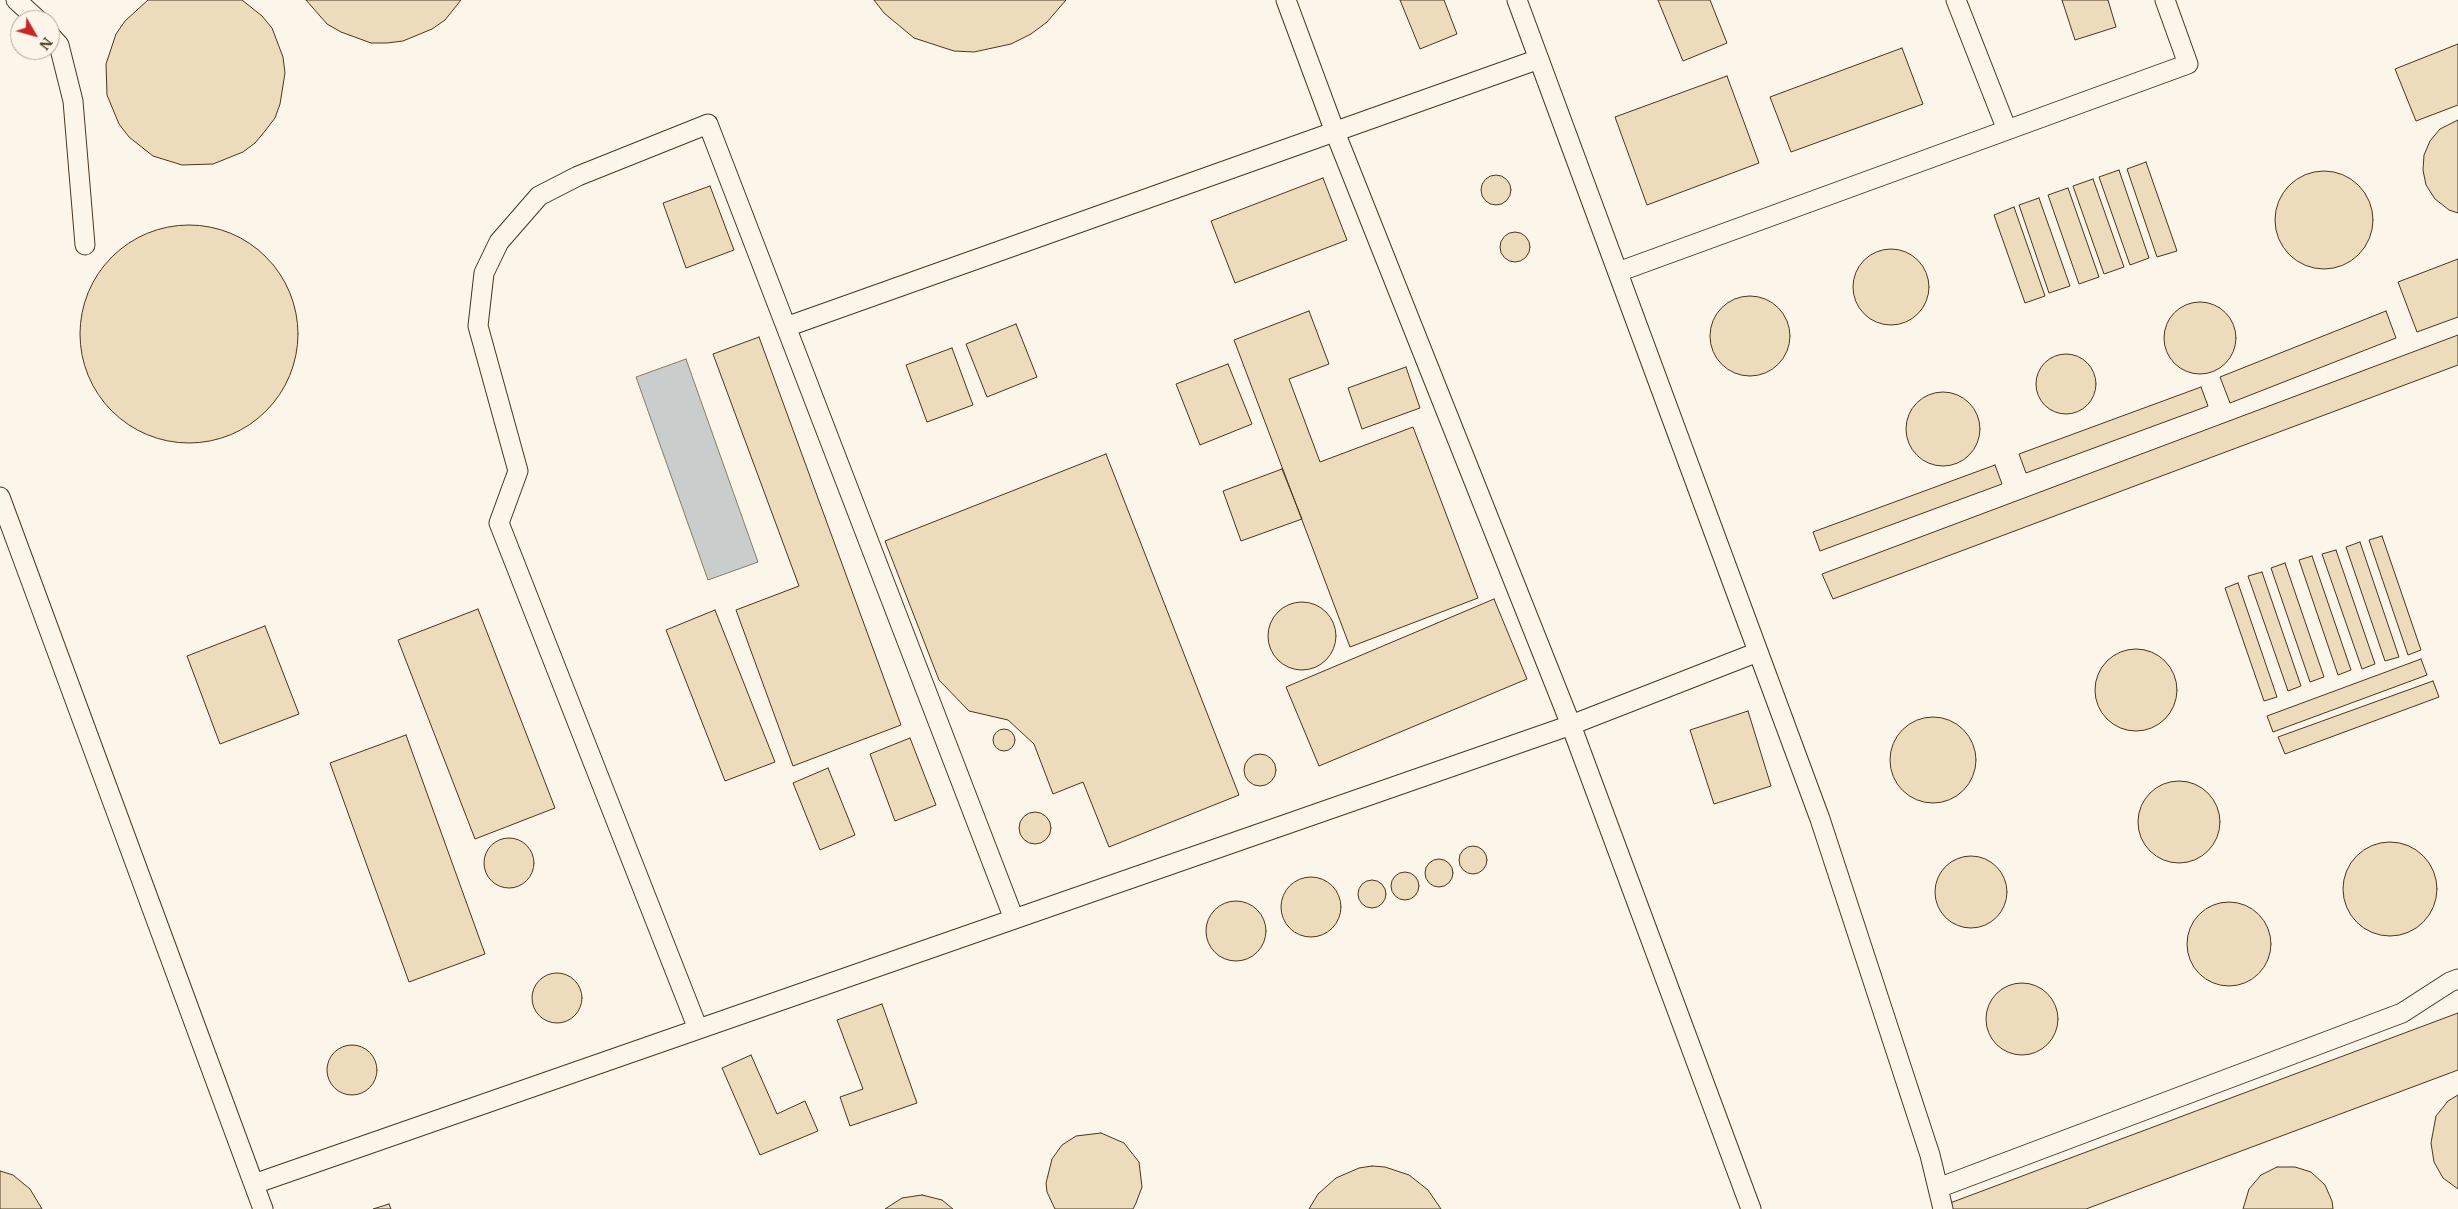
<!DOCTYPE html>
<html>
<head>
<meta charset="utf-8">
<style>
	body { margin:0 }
	#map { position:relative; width:2458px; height:1209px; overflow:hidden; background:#fbf6e9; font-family:Merriweather,serif }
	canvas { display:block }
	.north { position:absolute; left:10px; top:10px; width:50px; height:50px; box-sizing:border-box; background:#fbf6e9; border:1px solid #b4a999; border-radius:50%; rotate:128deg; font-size:14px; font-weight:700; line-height:20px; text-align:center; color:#4a3520 }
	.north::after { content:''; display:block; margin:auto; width:18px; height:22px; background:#c62828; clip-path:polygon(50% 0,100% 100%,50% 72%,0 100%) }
</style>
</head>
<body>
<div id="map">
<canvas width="2458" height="1209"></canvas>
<div class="north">N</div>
</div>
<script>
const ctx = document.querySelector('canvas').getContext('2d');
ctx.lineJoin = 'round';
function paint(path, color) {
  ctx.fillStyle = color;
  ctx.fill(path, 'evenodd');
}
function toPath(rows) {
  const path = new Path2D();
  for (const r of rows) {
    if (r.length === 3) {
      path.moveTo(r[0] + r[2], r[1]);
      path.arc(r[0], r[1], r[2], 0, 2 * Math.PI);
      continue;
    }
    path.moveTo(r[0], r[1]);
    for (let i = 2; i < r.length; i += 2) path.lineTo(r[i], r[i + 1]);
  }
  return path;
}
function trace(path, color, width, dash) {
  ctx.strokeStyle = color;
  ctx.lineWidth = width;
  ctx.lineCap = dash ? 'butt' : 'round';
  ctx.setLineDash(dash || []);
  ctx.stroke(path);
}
const water = toPath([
	[686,359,758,562,708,580,636,377,686,359]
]);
paint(water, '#c9cecd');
trace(water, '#887966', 1);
const building = toPath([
	[148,0,242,0,262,16,272,28,283,57,285,73,280,104,275,118,265,131,255,143,243,152,213,164,182,165,153,156,129,137,119,124,107,95,106,64,116,34,125,21,148,0],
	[306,0,461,0,445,20,432,29,403,41,387,43,371,43,341,32,327,24,306,0],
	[874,0,1066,0,1047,22,1031,34,1011,44,974,52,954,51,914,38,884,13,874,0],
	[1400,0,1444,0,1457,34,1420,49,1400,0],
	[1658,0,1710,0,1727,43,1683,61,1658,0],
	[2062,0,2108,0,2116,27,2075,40,2062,0],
	[2458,44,2458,105,2416,121,2395,69,2458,44],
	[1902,48,1923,104,1791,152,1770,97,1902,48],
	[1727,76,1759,163,1647,205,1615,117,1727,76],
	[2458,120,2458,213,2449,210,2435,199,2426,185,2423,170,2424,155,2430,141,2440,129,2458,120],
	[2146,162,2177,251,2157,257,2127,169,2146,162],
	[2119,170,2149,258,2130,265,2099,177,2119,170],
	[2324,220,49],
	[1496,190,15],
	[1323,178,1347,240,1235,283,1211,221,1323,178],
	[2093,179,2124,267,2104,274,2073,186,2093,179],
	[710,186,734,250,686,268,663,203,710,186],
	[2068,188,2099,277,2079,284,2048,195,2068,188],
	[2039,198,2070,286,2049,293,2019,205,2039,198],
	[2014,207,2045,296,2025,303,1994,215,2014,207],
	[189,334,109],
	[1515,247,15],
	[1891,287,38],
	[2458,259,2458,317,2417,332,2398,282,2458,259],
	[1750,336,40],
	[2200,338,36],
	[1309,311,1329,364,1289,379,1320,462,1413,427,1478,598,1350,647,1234,340,1309,311],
	[2386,311,2396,338,2230,403,2220,377,2386,311],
	[1016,324,1037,377,987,397,966,344,1016,324],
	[2458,335,2458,365,1833,599,1822,574,2458,335],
	[759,337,901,725,793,766,736,610,799,586,713,354,759,337],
	[952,348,973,405,927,422,906,365,952,348],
	[2066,384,30],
	[1228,364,1252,424,1200,445,1176,384,1228,364],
	[1406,367,1420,408,1362,429,1348,388,1406,367],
	[2201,387,2208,406,2026,473,2019,454,2201,387],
	[1943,429,37],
	[1106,454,1239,795,1109,847,1083,782,1053,794,1034,744,1008,720,969,711,939,680,885,541,1106,454],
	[1995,465,2002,484,1820,551,1813,532,1995,465],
	[1282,469,1302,519,1241,541,1223,491,1282,469],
	[2382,536,2421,650,2408,655,2369,540,2382,536],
	[2360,542,2399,657,2385,661,2346,547,2360,542],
	[2336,550,2375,664,2362,669,2322,554,2336,550],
	[2312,556,2351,670,2338,675,2299,560,2312,556],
	[2285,563,2324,677,2310,682,2271,568,2285,563],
	[2262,572,2301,686,2288,691,2248,576,2262,572],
	[2238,583,2277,697,2264,701,2225,588,2238,583],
	[1494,599,1527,679,1319,766,1286,687,1494,599],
	[1302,636,34],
	[478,609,555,808,475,839,398,640,478,609],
	[715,610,775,762,725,781,666,630,715,610],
	[265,626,299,714,220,744,187,656,265,626],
	[2136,690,41],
	[2421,659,2427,675,2273,732,2267,716,2421,659],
	[2433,681,2439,697,2285,754,2278,737,2433,681],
	[1748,711,1771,786,1714,804,1690,730,1748,711],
	[1933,760,43],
	[1004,740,11],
	[406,735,485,954,409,982,330,763,406,735],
	[910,738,936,805,895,821,870,754,910,738],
	[1260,770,16],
	[828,768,855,835,820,850,793,783,828,768],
	[2179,822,41],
	[1035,828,16],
	[509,863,25],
	[2390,889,47],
	[1473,860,14],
	[1971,892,36],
	[1439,873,14],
	[1405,886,14],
	[1311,907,30],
	[1372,894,14],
	[1236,931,30],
	[2229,944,42],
	[557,998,25],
	[2022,1019,36],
	[882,1004,917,1103,850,1126,840,1097,863,1089,837,1020,882,1004],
	[2458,1013,2458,1070,2086,1209,1934,1209,2458,1013],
	[352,1070,25],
	[751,1055,777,1114,805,1101,818,1131,760,1155,722,1068,751,1055],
	[2458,1095,2458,1189,2443,1178,2434,1162,2431,1143,2436,1116,2448,1101,2458,1095],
	[1101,1133,1124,1143,1139,1162,1142,1187,1136,1203,1133,1209,1055,1209,1047,1192,1046,1183,1052,1159,1062,1145,1076,1136,1101,1133],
	[1372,1166,1385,1167,1409,1175,1428,1190,1441,1209,1309,1209,1318,1194,1336,1178,1359,1168,1372,1166],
	[2277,1167,2295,1167,2311,1172,2325,1185,2332,1201,2333,1209,2243,1209,2249,1189,2261,1175,2277,1167],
	[0,1171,13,1175,30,1189,42,1209,0,1209,0,1171],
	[922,1195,942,1200,953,1209,885,1209,902,1198,922,1195],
	[389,1204,391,1209,373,1209,389,1204]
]);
paint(building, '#ecdcbc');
trace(building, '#4a3520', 1);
const lane = toPath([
	[16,0,38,20],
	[1286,0,1335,132,1571,725,1758,652],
	[1517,0,1820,819,1930,1155,1943,1209],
	[1956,0,2007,130],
	[50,35,59,45,73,101,85,245],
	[1618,272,2188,64,2165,0],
	[786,327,1539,59],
	[0,497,263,1209],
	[698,1029,499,523,518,471,478,326,484,273,499,242,539,196,578,176,708,124,1014,919],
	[254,1184,1571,725,1751,1209],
	[1938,1188,2402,1013,2450,982,2458,979]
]);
trace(lane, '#4a3520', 21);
trace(lane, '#fbf6e9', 19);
</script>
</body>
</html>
